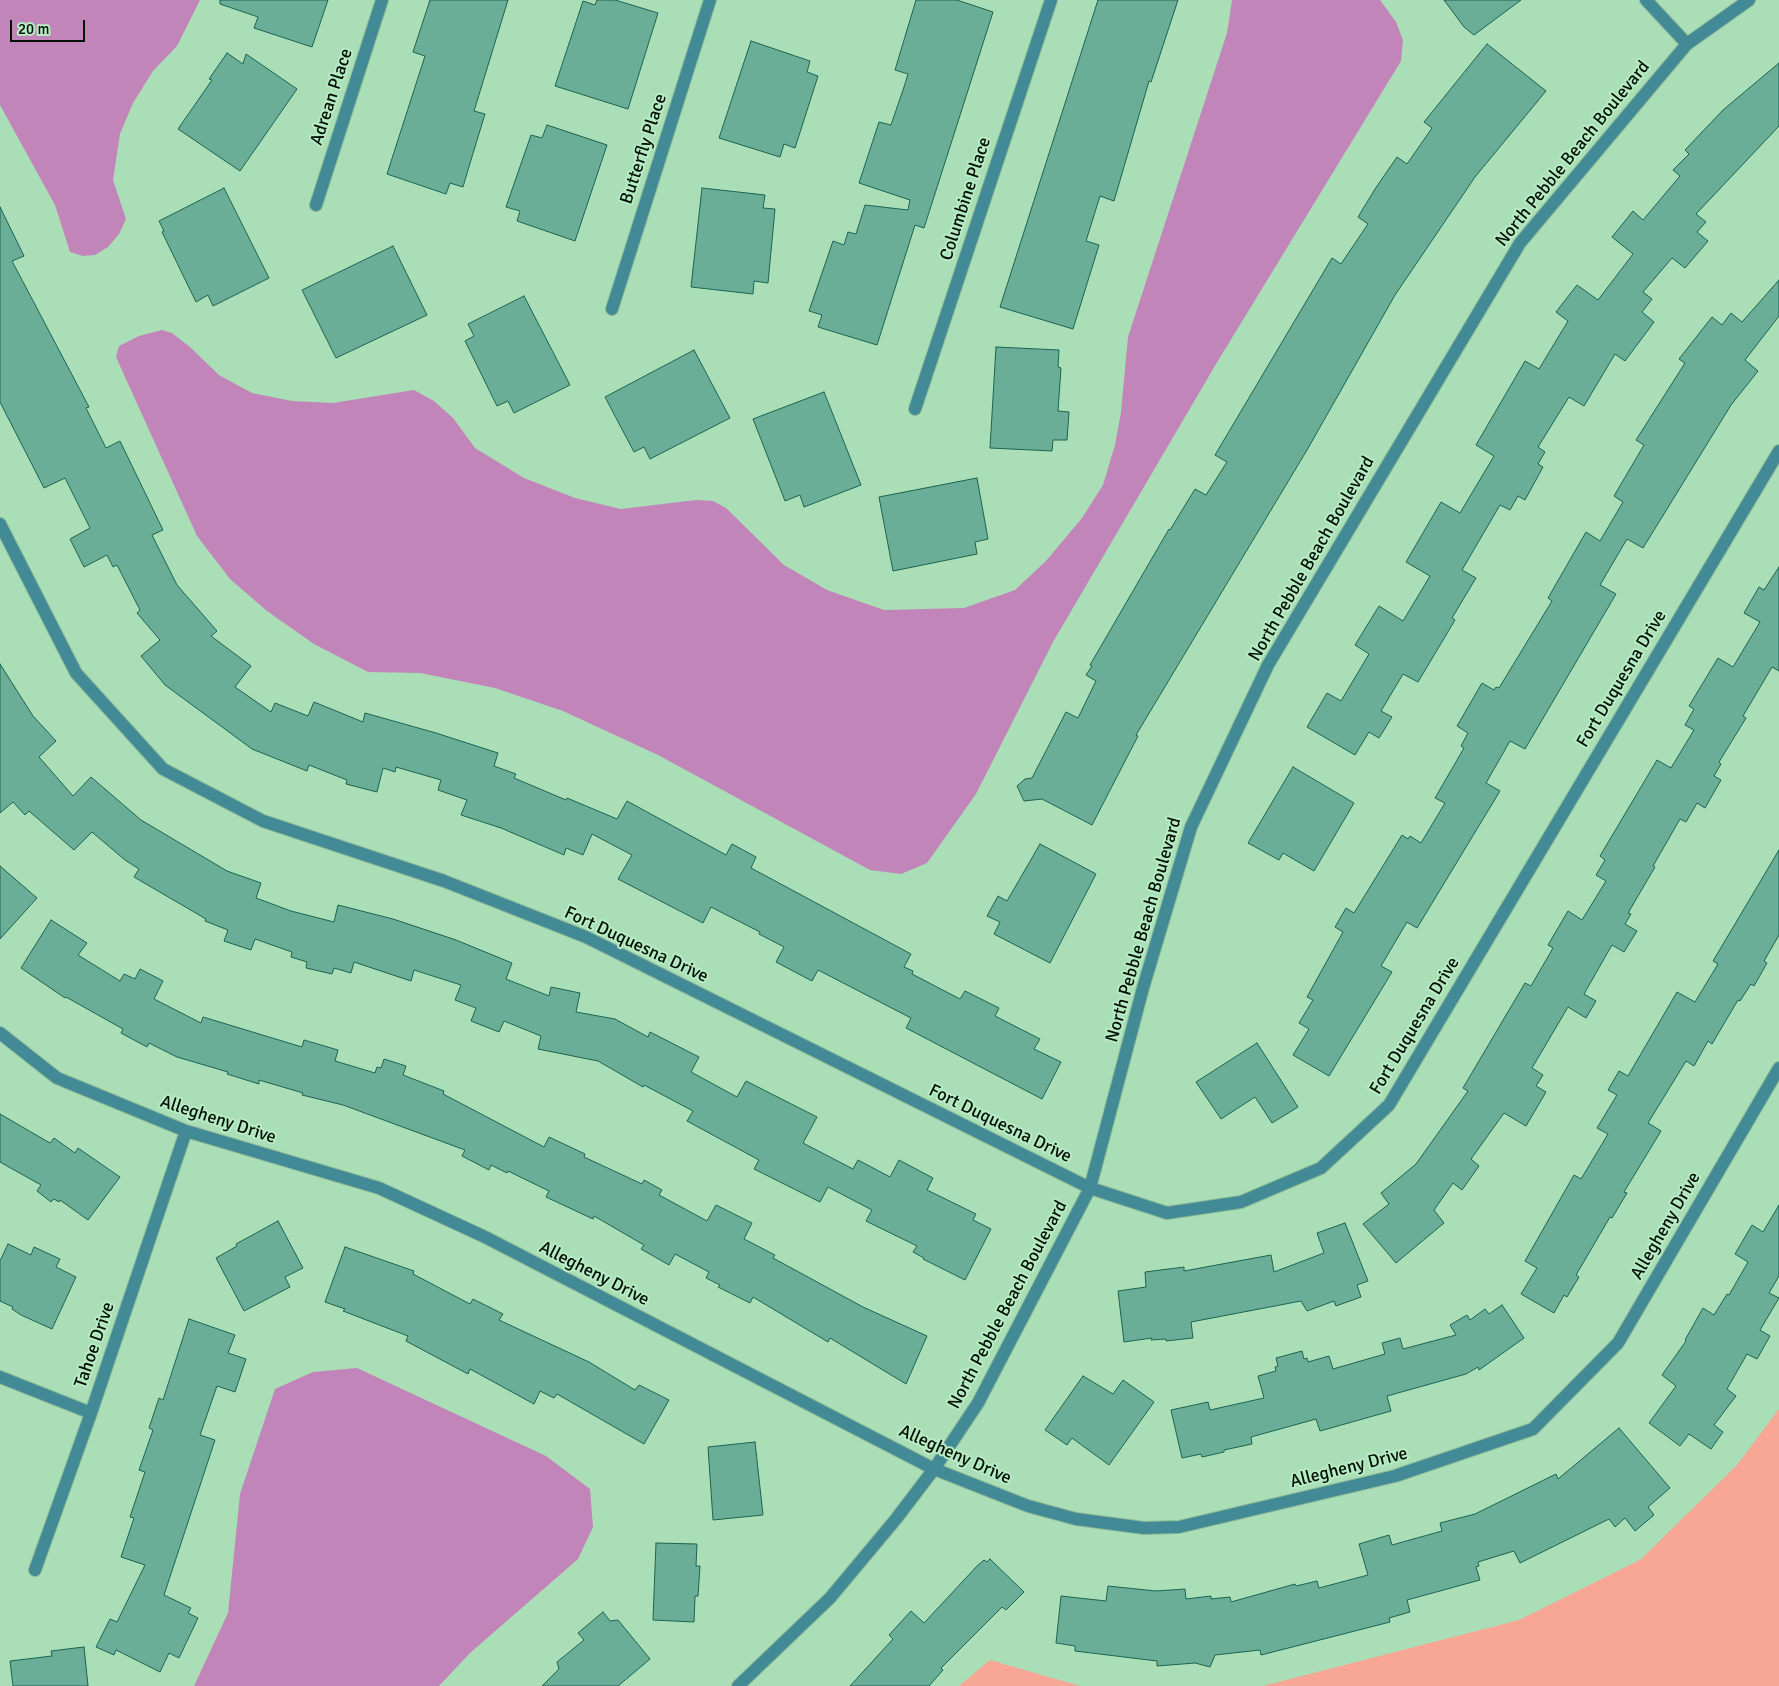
<!DOCTYPE html>
<html>
<head>
<meta charset="utf-8">
<style>
	body { margin:0 }
	#map { position:relative; width:1779px; height:1686px; overflow:hidden; background:#aadeb6; font-family:Signika,sans-serif }
	canvas { display:block }
	.scale { position:absolute; left:10px; top:20px; width:75px; height:22px; box-sizing:border-box; border:2px solid #001004; border-top:0; padding-left:6px; font-size:15px; line-height:18px; white-space:nowrap; color:#001004; -webkit-text-stroke:4px #b7ebc3; paint-order:stroke }
</style>
</head>
<body>
<div id="map">
<canvas width="1779" height="1686"></canvas>
<div class="scale">20 m</div>
</div>
<script>
const ctx = document.querySelector('canvas').getContext('2d');
ctx.lineJoin = 'round';
function paint(path, color) {
  ctx.fillStyle = color;
  ctx.fill(path, 'evenodd');
}
function toPath(rows) {
  const path = new Path2D();
  for (const r of rows) {
    path.moveTo(r[0], r[1]);
    for (let i = 2; i < r.length; i += 2) path.lineTo(r[i], r[i + 1]);
  }
  return path;
}
function trace(path, color, width, dash) {
  ctx.strokeStyle = color;
  ctx.lineWidth = width;
  ctx.lineCap = dash ? 'butt' : 'round';
  ctx.setLineDash(dash || []);
  ctx.stroke(path);
}
function write(font, color, halo, rows, align = 'center') {
  ctx.font = font + ' Signika,sans-serif';
  ctx.lineWidth = 4;
  ctx.setLineDash([]);
  ctx.textBaseline = 'middle';
  ctx.strokeStyle = halo;
  ctx.fillStyle = color;
  for (const [text, x, y, turn = 0] of rows) {
    ctx.save();
    ctx.translate(x, y);
    ctx.rotate((+turn || 0) * Math.PI / 180);
    ctx.textAlign = isNaN(turn) ? turn : align;
    if (halo) ctx.strokeText(text, 0, 0);
    ctx.fillText(text, 0, 0);
    ctx.restore();
  }
}
paint(toPath([
	[1779,1409,1779,1686,1263,1686,1519,1620,1640,1560,1737,1465],
	[990,1660,1080,1686,959,1686]
]), '#f8a696');
paint(toPath([
	[0,0,200,0,177,46,153,71,133,103,120,134,113,180,126,219,119,234,108,247,95,255,83,256,70,252,55,205,0,105],
	[1232,0,1380,0,1396,22,1403,40,1401,61,1216,364,1053,642,976,794,927,863,901,874,870,870,658,755,563,711,495,688,420,673,368,672,314,644,267,611,230,579,197,536,116,357,119,346,139,336,162,330,172,333,190,347,219,375,252,393,292,401,333,403,414,390,434,401,453,418,475,448,524,478,575,498,621,509,696,500,713,501,726,508,784,565,827,590,884,610,964,608,1015,590,1046,561,1082,518,1103,485,1115,445,1121,412,1128,337,1227,33],
	[357,1368,546,1456,590,1489,593,1527,578,1559,470,1653,439,1686,194,1686,228,1613,240,1494,275,1389,313,1372]
]), '#c285ba');
const building = toPath([
	[220,0,328,0,312,47,254,28,258,17,220,4,220,0],
	[430,0,508,0,474,111,485,114,471,160,463,187,450,183,446,194,387,174,425,56,413,52,430,0],
	[597,0,615,0,658,13,628,109,555,86,583,1,595,5,597,0],
	[916,0,957,0,993,12,924,228,915,225,877,345,818,327,822,315,809,311,833,241,844,245,848,232,856,234,865,205,908,210,910,200,859,183,879,122,891,125,904,87,908,74,895,70,916,0],
	[1098,0,1178,0,1151,82,1149,81,1114,201,1100,196,1086,241,1099,245,1073,329,1000,307,1098,0],
	[1444,0,1521,0,1474,35,1464,27,1444,0],
	[751,41,810,61,807,72,818,76,795,148,784,144,780,157,719,138,751,41],
	[1487,44,1546,91,1475,177,1395,295,1307,450,1136,735,1138,736,1092,825,1042,799,1024,801,1017,786,1025,779,1032,778,1066,712,1078,718,1096,681,1086,675,1092,666,1090,665,1169,529,1170,530,1195,489,1206,495,1227,462,1215,455,1332,258,1341,264,1368,224,1358,217,1375,189,1397,157,1407,164,1432,128,1424,122,1487,44],
	[227,53,243,64,246,54,297,89,240,171,178,129,212,80,209,79,227,53],
	[1779,63,1779,126,1696,214,1706,222,1697,232,1708,241,1685,268,1672,258,1643,292,1652,299,1642,312,1654,322,1625,361,1615,354,1584,406,1569,397,1538,447,1545,452,1538,464,1543,467,1525,500,1518,496,1510,510,1500,505,1462,570,1476,578,1452,618,1455,620,1418,682,1403,674,1381,711,1392,717,1379,738,1369,732,1355,755,1307,727,1327,693,1341,701,1369,654,1355,645,1379,606,1403,621,1430,576,1406,562,1441,502,1460,513,1494,456,1476,445,1525,361,1539,369,1568,321,1556,312,1577,285,1598,300,1633,254,1612,237,1633,211,1643,220,1680,176,1673,170,1689,154,1685,150,1723,110,1779,63],
	[547,125,607,145,575,241,517,221,520,211,506,207,531,135,542,138,547,125],
	[224,188,269,278,213,306,208,295,196,302,162,232,164,231,159,221,224,188],
	[702,188,765,195,763,208,775,209,768,283,754,281,753,294,691,287,702,188],
	[0,207,24,256,12,261,89,407,86,408,106,448,120,441,163,530,152,535,177,585,217,631,211,636,251,666,235,687,271,712,275,703,308,716,314,702,363,722,365,713,436,733,498,753,494,766,516,774,514,778,566,800,567,798,617,819,627,801,726,855,732,844,756,857,751,868,911,954,904,967,913,971,912,974,960,999,965,991,999,1008,995,1016,1040,1039,1034,1049,1061,1062,1042,1099,906,1028,911,1018,818,970,812,981,776,962,784,947,759,934,760,932,711,907,703,923,618,879,632,855,592,834,583,855,566,848,564,855,501,828,461,815,467,800,438,790,441,780,396,767,395,772,383,768,377,792,346,784,347,780,309,765,307,771,252,749,165,685,141,656,160,640,137,613,140,610,117,565,113,567,107,555,84,567,70,539,90,528,65,478,44,488,0,402,0,207],
	[393,246,427,315,336,358,302,290,393,246],
	[1779,280,1779,316,1745,360,1758,371,1731,405,1643,548,1627,539,1600,585,1616,594,1525,749,1510,741,1486,783,1500,791,1417,928,1407,922,1381,966,1392,972,1329,1076,1293,1055,1309,1029,1299,1023,1313,1000,1307,997,1343,932,1335,927,1346,908,1354,913,1402,835,1408,839,1410,836,1421,843,1445,803,1435,798,1464,748,1461,746,1468,733,1457,726,1482,683,1494,690,1496,687,1499,688,1552,601,1548,598,1586,532,1600,541,1623,502,1614,496,1644,445,1636,440,1685,363,1679,359,1712,317,1722,325,1731,313,1742,322,1779,280],
	[524,296,570,385,514,413,508,401,497,406,465,341,474,336,468,324,524,296],
	[996,347,1059,350,1058,367,1061,368,1058,411,1069,412,1067,440,1053,440,1052,451,990,448,996,347],
	[694,350,730,418,650,459,644,447,634,452,605,397,694,350],
	[824,392,861,485,804,507,800,495,785,501,753,419,824,392],
	[977,478,988,539,975,542,977,554,893,571,879,497,977,478],
	[1779,567,1779,671,1772,667,1743,716,1746,718,1719,762,1721,764,1714,776,1721,780,1705,808,1697,803,1686,822,1680,819,1653,866,1655,867,1628,913,1631,914,1625,924,1637,931,1624,952,1612,945,1584,994,1596,1001,1586,1018,1568,1007,1532,1068,1543,1075,1536,1086,1546,1092,1526,1126,1504,1113,1471,1159,1479,1166,1462,1190,1453,1183,1434,1210,1444,1223,1396,1263,1363,1224,1389,1204,1381,1193,1416,1164,1468,1091,1463,1088,1525,983,1531,986,1553,948,1548,945,1568,911,1582,920,1606,881,1596,875,1605,860,1600,856,1657,760,1671,768,1694,730,1685,725,1694,709,1689,706,1718,658,1733,667,1760,622,1744,613,1759,587,1764,590,1779,567],
	[0,664,33,716,56,741,39,757,73,796,91,777,141,820,227,871,261,883,256,898,291,911,334,922,338,905,393,919,456,940,512,963,506,979,549,996,551,987,580,993,576,1012,615,1019,648,1037,650,1032,699,1057,691,1072,737,1097,746,1081,817,1117,803,1143,853,1169,858,1160,890,1177,899,1160,933,1178,927,1190,976,1214,973,1220,991,1229,965,1280,923,1259,924,1258,913,1252,917,1246,866,1221,872,1210,828,1187,820,1202,754,1169,759,1160,687,1121,693,1111,644,1085,643,1087,598,1061,538,1049,541,1036,504,1021,499,1032,471,1021,476,1008,455,1000,461,985,414,970,411,981,354,962,351,973,334,968,332,974,306,968,307,962,291,957,292,952,255,939,251,950,224,941,228,930,205,921,206,919,134,877,139,869,125,860,92,832,74,850,29,811,25,815,13,802,0,813,0,664],
	[1293,767,1354,803,1314,871,1283,853,1279,860,1248,843,1293,767],
	[1040,844,1096,874,1050,963,994,934,1000,922,987,916,998,896,1007,901,1040,844],
	[1779,850,1779,935,1764,961,1767,963,1754,986,1751,984,1740,1001,1738,1000,1712,1044,1708,1041,1694,1066,1686,1061,1648,1123,1661,1131,1624,1192,1627,1193,1612,1218,1610,1217,1576,1275,1579,1277,1567,1297,1564,1295,1554,1313,1521,1294,1537,1268,1525,1261,1574,1175,1581,1179,1608,1134,1597,1128,1617,1095,1608,1090,1619,1071,1628,1076,1677,992,1695,1002,1718,964,1713,961,1779,850],
	[0,866,37,898,0,939,0,866],
	[51,920,87,943,78,955,120,981,124,974,135,979,140,969,163,981,154,999,201,1023,203,1017,302,1047,304,1040,338,1050,335,1061,375,1073,377,1067,381,1068,384,1059,406,1066,403,1075,444,1091,443,1094,544,1147,549,1137,585,1154,584,1157,642,1184,644,1180,662,1190,659,1195,707,1221,716,1205,752,1223,744,1239,775,1255,773,1258,863,1307,927,1336,906,1384,830,1338,828,1342,753,1297,750,1303,718,1287,720,1285,706,1278,709,1272,675,1254,669,1265,641,1249,644,1245,594,1216,593,1219,546,1197,549,1191,508,1171,507,1173,491,1165,489,1170,462,1156,465,1150,343,1105,302,1095,303,1093,259,1080,259,1084,227,1074,228,1072,177,1057,149,1043,147,1047,121,1033,123,1029,66,997,65,998,21,968,51,920],
	[1257,1043,1298,1107,1272,1123,1255,1097,1221,1119,1196,1082,1257,1043],
	[0,1114,50,1143,54,1138,75,1153,78,1148,120,1177,88,1220,60,1200,59,1202,54,1199,51,1202,37,1191,41,1185,0,1162,0,1114],
	[1779,1205,1779,1276,1769,1293,1779,1298,1760,1330,1770,1336,1757,1359,1747,1354,1727,1389,1736,1396,1714,1425,1723,1432,1711,1449,1689,1434,1680,1446,1649,1423,1676,1386,1662,1375,1686,1341,1685,1340,1703,1308,1714,1315,1727,1294,1729,1295,1748,1262,1735,1254,1752,1225,1763,1232,1779,1205],
	[278,1221,303,1268,285,1277,290,1287,244,1311,216,1258,237,1246,236,1244,278,1221],
	[1345,1223,1368,1281,1357,1285,1361,1297,1336,1306,1334,1301,1307,1311,1301,1301,1191,1322,1193,1338,1166,1341,1166,1339,1151,1340,1152,1338,1124,1342,1118,1291,1146,1287,1145,1272,1184,1267,1184,1271,1271,1255,1274,1272,1324,1253,1317,1233,1345,1223],
	[8,1244,31,1255,34,1247,60,1259,56,1267,76,1277,52,1329,21,1315,12,1309,13,1307,0,1301,0,1261,8,1244],
	[345,1247,414,1271,413,1274,470,1304,473,1299,503,1314,499,1320,589,1362,635,1390,639,1385,669,1400,644,1444,557,1394,554,1398,540,1391,534,1404,470,1369,468,1374,406,1341,408,1336,343,1311,345,1309,325,1302,345,1247],
	[1502,1305,1524,1338,1479,1370,1478,1367,1466,1374,1387,1396,1391,1411,1320,1431,1316,1419,1251,1437,1252,1444,1224,1450,1224,1452,1202,1457,1201,1454,1182,1458,1171,1410,1208,1402,1210,1410,1264,1398,1258,1376,1276,1371,1275,1367,1278,1366,1276,1358,1302,1351,1304,1359,1307,1358,1308,1362,1329,1356,1333,1369,1385,1354,1382,1343,1400,1338,1403,1349,1456,1335,1450,1325,1467,1315,1470,1320,1485,1309,1489,1314,1502,1305],
	[189,1319,235,1335,228,1353,246,1359,235,1392,217,1386,200,1435,215,1440,164,1595,191,1608,188,1613,198,1618,179,1658,169,1653,160,1672,116,1650,114,1655,96,1647,110,1619,117,1622,145,1565,121,1557,134,1518,130,1517,145,1472,139,1470,153,1430,149,1428,159,1398,163,1400,189,1319],
	[1083,1376,1113,1394,1123,1380,1154,1402,1109,1465,1072,1438,1067,1445,1045,1430,1083,1376],
	[1619,1428,1670,1488,1648,1507,1654,1515,1635,1531,1625,1518,1615,1527,1609,1519,1520,1563,1514,1551,1478,1562,1479,1566,1476,1567,1480,1580,1407,1600,1410,1612,1389,1618,1390,1622,1261,1655,1260,1650,1215,1655,1210,1667,1195,1663,1157,1666,1157,1661,1075,1651,1075,1646,1056,1643,1061,1596,1106,1601,1108,1586,1156,1591,1185,1589,1186,1599,1211,1596,1211,1599,1230,1597,1231,1602,1295,1584,1296,1586,1317,1581,1319,1588,1368,1575,1359,1544,1389,1535,1392,1545,1442,1531,1440,1523,1475,1514,1556,1474,1558,1479,1619,1428],
	[755,1442,763,1515,713,1520,708,1447,755,1442],
	[656,1543,697,1544,696,1566,700,1566,698,1596,695,1596,694,1622,653,1620,656,1543],
	[990,1559,1024,1592,1006,1610,1002,1607,941,1668,943,1670,929,1686,850,1686,893,1639,889,1635,911,1611,924,1623,977,1566,984,1560,987,1562,990,1559],
	[603,1612,610,1621,618,1620,650,1659,618,1686,542,1686,559,1669,557,1662,584,1640,578,1633,603,1612],
	[84,1647,88,1686,13,1686,10,1661,52,1656,51,1651,84,1647]
]);
paint(building, '#6aae98');
trace(building, '#1c6451', 1);
const minor = toPath([
	[1646,0,1687,44],
	[316,205,382,0],
	[612,309,710,0],
	[915,409,1051,0],
	[0,524,76,673,163,769,263,821,444,881,586,937,1090,1188,1167,1213,1241,1202,1321,1168,1389,1105,1779,451],
	[0,1033,57,1078,186,1131,379,1188,485,1237,934,1469,1028,1506,1076,1519,1144,1528,1179,1527,1395,1476,1533,1429,1618,1343,1779,1068],
	[0,1377,91,1413],
	[35,1570,91,1413,186,1131],
	[738,1686,830,1598,896,1519,934,1469,978,1403,1090,1188,1143,988,1191,827,1268,665,1520,243,1687,44,1749,0]
]);
trace(minor, '#8bb996', 14);
trace(minor, '#438a97', 12);
write('18px', '#001004', '#b7ebc3', [
	["Adrean Place",332,97,-72],
	["Butterfly Place",644,149,-72],
	["North Pebble Beach Boulevard",1573,154,-51],
	["Columbine Place",966,199,-72],
	["North Pebble Beach Boulevard",1312,559,-60],
	["Fort Duquesna Drive",1622,679,-59],
	["North Pebble Beach Boulevard",1144,930,-74],
	["Fort Duquesna Drive",636,945,25],
	["Fort Duquesna Drive",1415,1026,-59],
	["Allegheny Drive",218,1120,18],
	["Fort Duquesna Drive",1000,1124,26],
	["Allegheny Drive",1666,1226,-60],
	["Allegheny Drive",594,1274,27],
	["North Pebble Beach Boulevard",1008,1305,-62],
	["Tahoe Drive",95,1345,-71],
	["Allegheny Drive",955,1455,24],
	["Allegheny Drive",1349,1468,-14]
]);
</script>
</body>
</html>
